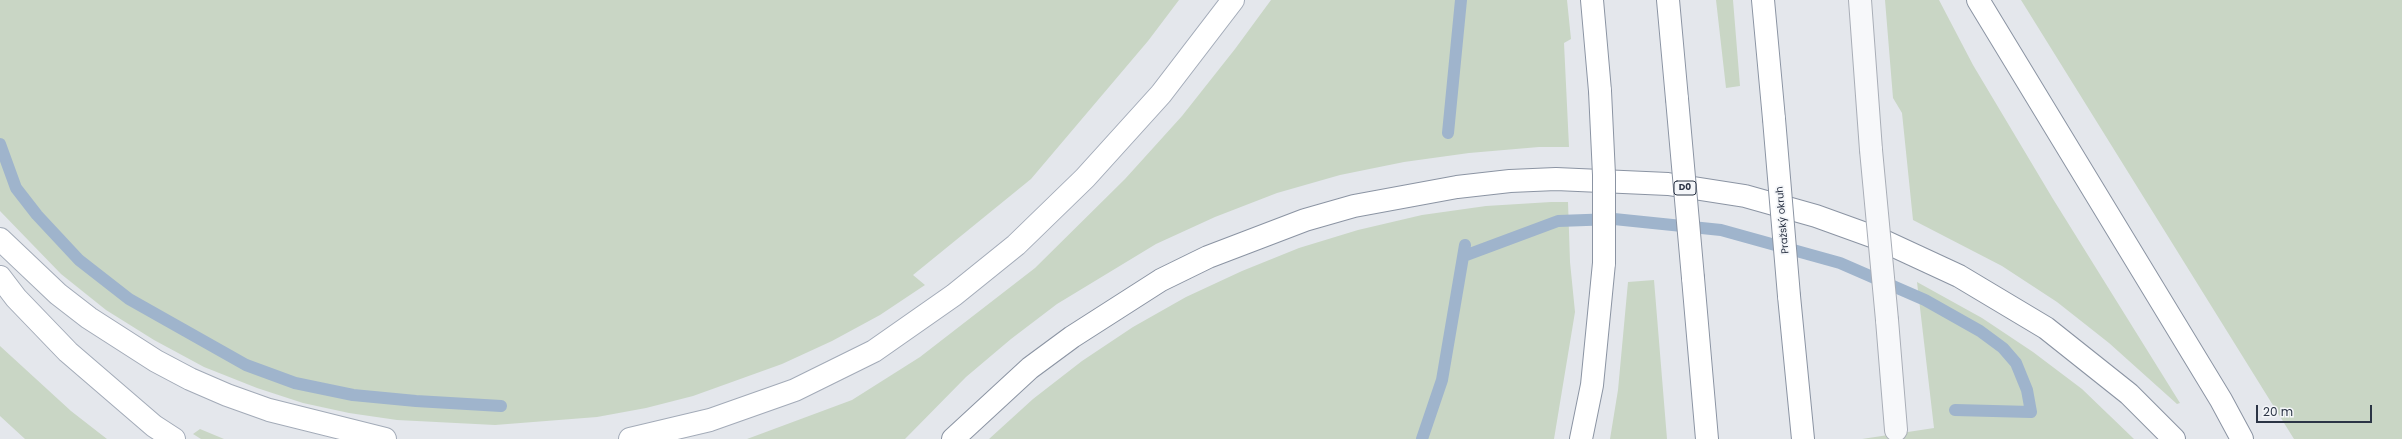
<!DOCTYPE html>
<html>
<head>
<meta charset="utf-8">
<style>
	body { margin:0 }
	#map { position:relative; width:2402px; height:439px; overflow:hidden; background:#e4e7ec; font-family:Poppins,sans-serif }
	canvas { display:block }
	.scale { position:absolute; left:2256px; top:405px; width:116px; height:18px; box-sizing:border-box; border:2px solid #2b3445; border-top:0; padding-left:5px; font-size:12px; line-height:14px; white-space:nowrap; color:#2b3445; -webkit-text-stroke:3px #f4f6f9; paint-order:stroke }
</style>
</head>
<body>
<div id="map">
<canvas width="2402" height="439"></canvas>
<div class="scale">20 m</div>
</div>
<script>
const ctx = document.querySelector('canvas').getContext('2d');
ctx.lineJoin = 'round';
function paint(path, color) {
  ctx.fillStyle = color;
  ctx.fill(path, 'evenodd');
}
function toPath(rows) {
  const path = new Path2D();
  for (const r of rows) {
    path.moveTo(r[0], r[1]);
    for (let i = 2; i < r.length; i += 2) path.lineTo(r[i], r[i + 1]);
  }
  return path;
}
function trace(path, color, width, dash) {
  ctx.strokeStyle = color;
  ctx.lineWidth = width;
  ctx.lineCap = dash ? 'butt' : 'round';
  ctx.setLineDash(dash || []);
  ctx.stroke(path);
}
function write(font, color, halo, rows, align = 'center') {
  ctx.font = font + ' Poppins,sans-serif';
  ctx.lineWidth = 3.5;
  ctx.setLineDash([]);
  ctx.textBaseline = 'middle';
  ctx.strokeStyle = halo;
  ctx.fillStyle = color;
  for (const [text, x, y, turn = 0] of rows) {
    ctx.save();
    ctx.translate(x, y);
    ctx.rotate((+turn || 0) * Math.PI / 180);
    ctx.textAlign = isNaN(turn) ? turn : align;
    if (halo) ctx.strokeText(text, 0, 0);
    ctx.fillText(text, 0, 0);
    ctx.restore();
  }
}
paint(toPath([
	[0,0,1179,0,1148,41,1031,179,913,275,925,285,880,315,832,341,782,364,693,396,646,408,597,417,495,425,397,420,349,413,303,403,257,388,204,367,154,340,106,310,61,274,0,211],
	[1271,0,1567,0,1571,39,1564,43,1569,147,1539,147,1469,153,1404,162,1340,175,1277,193,1215,217,1156,244,1057,304,1011,339,966,377,905,439,747,439,852,400,920,357,1035,268,1125,179,1182,116,1235,49],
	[1716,0,1733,0,1740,86,1726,88],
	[1885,0,1939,0,1973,65,2053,199,2180,403,2177,404,2109,343,2057,302,2002,266,1913,220,1902,113,1893,98],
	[2021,0,2402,0,2402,439,2294,439],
	[1551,202,1568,202,1570,262,1575,312,1554,439,989,439,1033,399,1082,361,1133,327,1186,297,1242,271,1299,248,1358,230,1422,215,1486,206],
	[1654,280,1667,439,1610,439,1618,390,1628,282],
	[1917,282,1982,318,2033,352,2082,389,2134,439,1862,439,1934,428],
	[0,346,71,411,107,439,25,439,0,416],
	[200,429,224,439,201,439,193,434]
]), '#c9d6c5');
trace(toPath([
	[1448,133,1461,0],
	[0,144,16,188,37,215,79,260,129,299,246,365,295,383,353,395,416,401,501,406],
	[1464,256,1558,221,1614,219,1721,230,1840,263,1925,300,1980,331,2003,348,2016,363,2027,390,2031,412,1955,410],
	[1422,439,1442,380,1465,245]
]), '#9fb4cc', 12);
const minor = toPath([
	[1860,0,1871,150],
	[1887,320,1896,430]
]);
const major = toPath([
	[0,239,58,294,89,318,156,361,190,379,227,395,269,410,385,439],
	[0,277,16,298,68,352,154,426,174,439],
	[630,439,710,420,795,390,874,351,954,295,1016,245,1085,178,1161,94,1233,0]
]);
const highway = toPath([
	[1592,0,1600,91],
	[1668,0,1677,99],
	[1763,0,1774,119],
	[1978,0,2221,400,2242,439],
	[1693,278,1707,439],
	[1789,296,1803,439],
	[953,439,1030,368,1072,337,1161,280,1208,257,1305,220,1354,206,1457,187,1510,181,1556,179,1668,184,1745,196,1816,216,1877,238,1959,276,2046,328,2129,394,2174,439],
	[1581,439,1592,385,1604,263]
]);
trace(minor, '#a9aeb7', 24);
trace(major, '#a3abb8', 24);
trace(highway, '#8b94a3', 24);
trace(minor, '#f7f8fa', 22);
trace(major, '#fff', 22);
trace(highway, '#fff', 22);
const minorBridge = toPath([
	[1871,150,1887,320]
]);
const highwayBridge = toPath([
	[1600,91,1604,175,1604,263],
	[1677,99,1693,278],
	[1774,119,1789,296]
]);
trace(minorBridge, '#a9aeb7', 24, []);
trace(highwayBridge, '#8b94a3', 24, []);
trace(minorBridge, '#f7f8fa', 22);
trace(highwayBridge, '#fff', 22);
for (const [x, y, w] of [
	[1685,188,22]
]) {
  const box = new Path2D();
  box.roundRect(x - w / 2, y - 7, w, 14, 3);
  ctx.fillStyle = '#f4f6f9';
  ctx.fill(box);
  trace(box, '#2b3445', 1);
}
write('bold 9px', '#2b3445', null, [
	["D0",1685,188]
]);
write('10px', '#2b3445', '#f4f6f9', [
	["Pražský okruh",1783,220,-95]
]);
</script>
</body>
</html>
